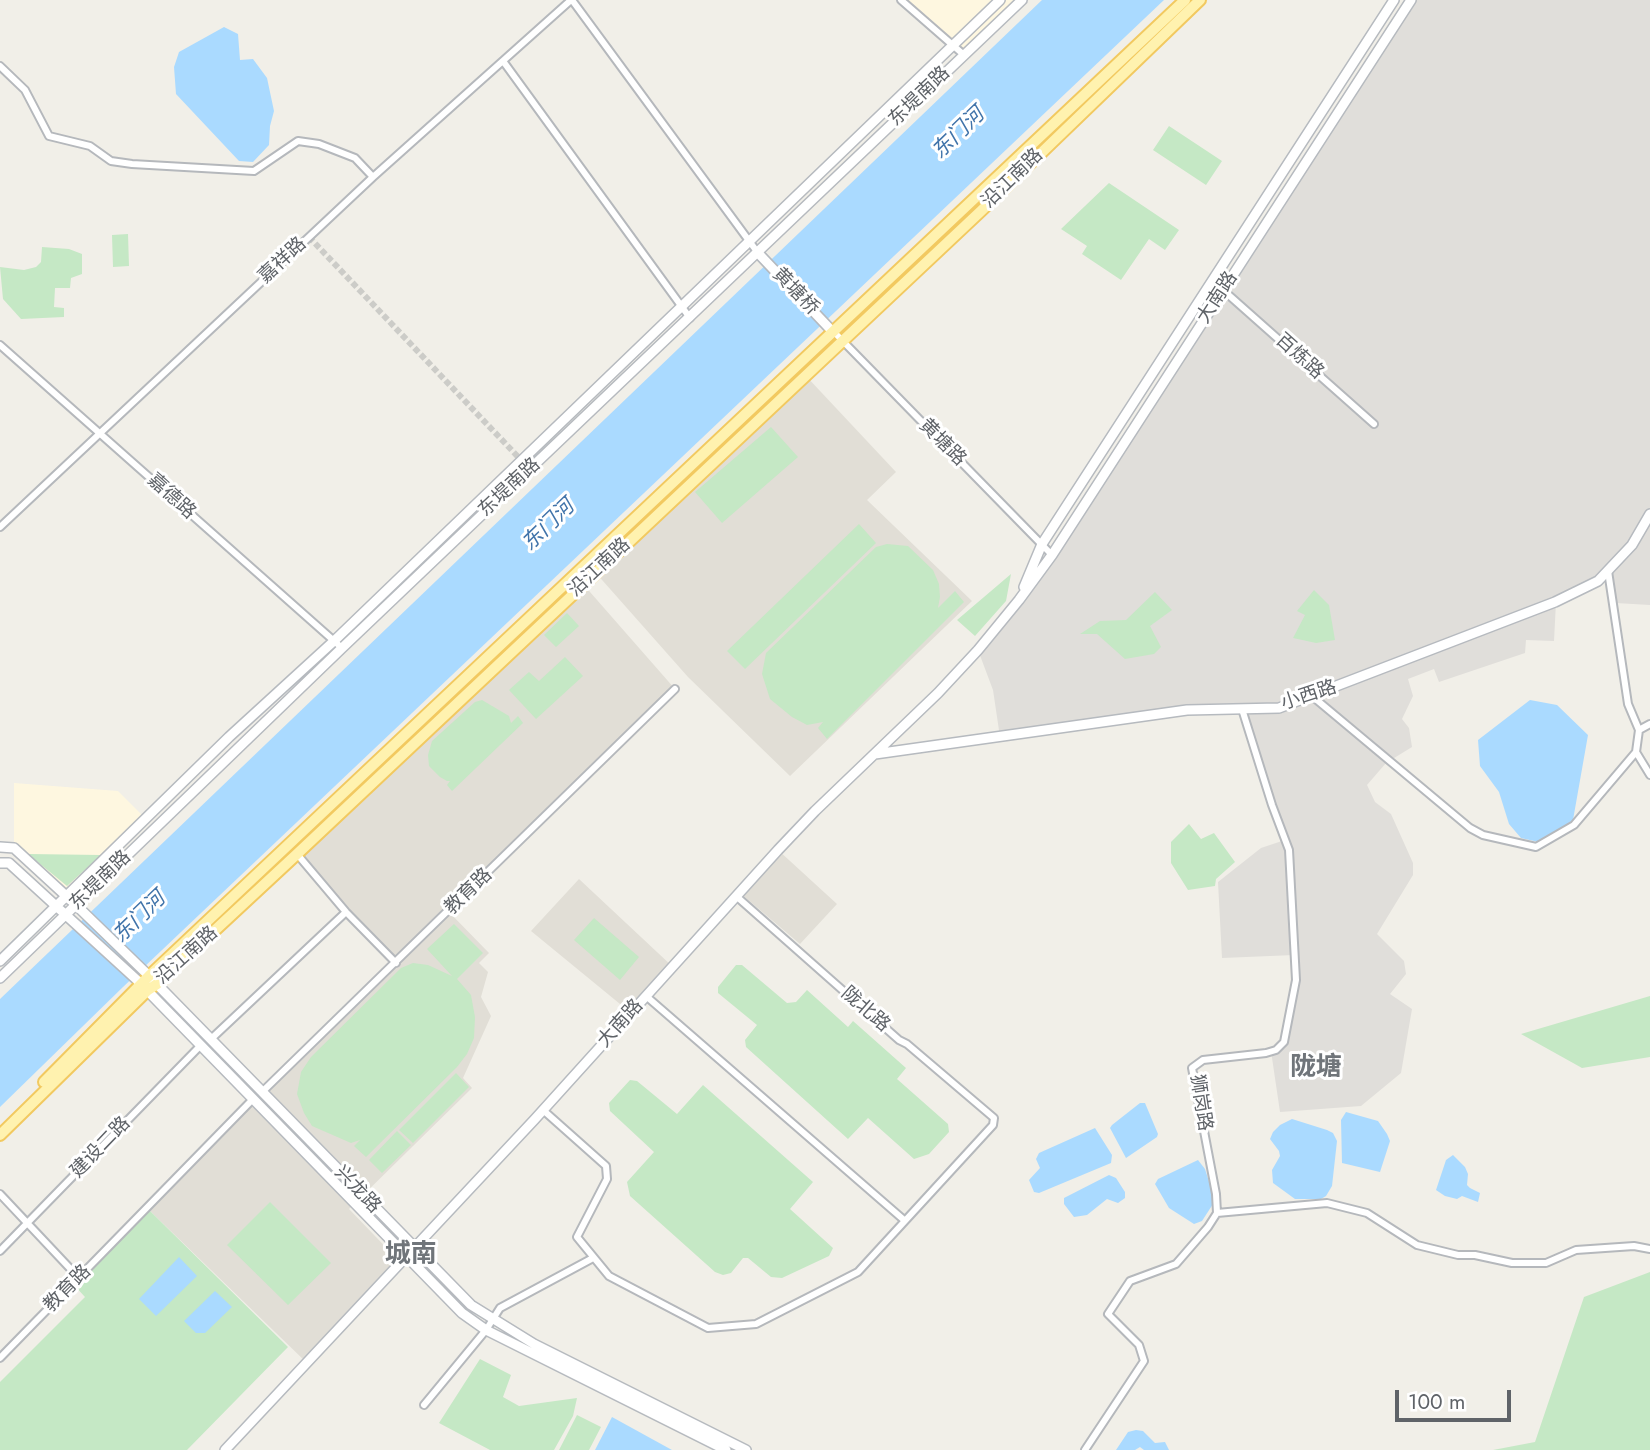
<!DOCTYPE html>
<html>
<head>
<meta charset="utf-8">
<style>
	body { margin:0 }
	#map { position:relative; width:1650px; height:1450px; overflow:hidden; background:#f1efe8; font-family:Jost,sans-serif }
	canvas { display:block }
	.scale { position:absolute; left:1395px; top:1390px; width:116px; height:32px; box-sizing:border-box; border:4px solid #5f6368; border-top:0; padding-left:9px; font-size:21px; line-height:24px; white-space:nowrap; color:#5f6368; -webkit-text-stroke:5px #fff; paint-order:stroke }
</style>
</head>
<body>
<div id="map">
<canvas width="1650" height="1450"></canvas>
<div class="scale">100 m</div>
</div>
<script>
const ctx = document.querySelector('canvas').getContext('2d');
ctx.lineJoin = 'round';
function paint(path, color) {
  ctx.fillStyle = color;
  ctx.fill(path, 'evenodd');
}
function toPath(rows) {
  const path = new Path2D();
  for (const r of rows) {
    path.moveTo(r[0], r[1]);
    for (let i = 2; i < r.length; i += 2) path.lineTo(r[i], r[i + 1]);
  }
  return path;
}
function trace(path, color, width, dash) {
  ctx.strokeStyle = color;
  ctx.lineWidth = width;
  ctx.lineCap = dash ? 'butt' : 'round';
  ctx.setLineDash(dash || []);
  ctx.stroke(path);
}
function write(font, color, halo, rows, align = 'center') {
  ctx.font = font + ' Jost,"Noto Sans SC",sans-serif';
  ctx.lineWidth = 6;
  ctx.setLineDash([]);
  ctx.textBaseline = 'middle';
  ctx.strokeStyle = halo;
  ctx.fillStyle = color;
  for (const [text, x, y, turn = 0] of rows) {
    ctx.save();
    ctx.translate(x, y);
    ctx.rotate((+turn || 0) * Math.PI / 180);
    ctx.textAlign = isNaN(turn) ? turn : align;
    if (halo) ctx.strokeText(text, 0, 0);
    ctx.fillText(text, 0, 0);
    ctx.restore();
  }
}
paint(toPath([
	[901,0,1022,0,964,55],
	[14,783,118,791,146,819,67,896,14,848]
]), '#fef7e0');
paint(toPath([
	[1405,0,1650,0,1650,605,1616,603,1614,584,1611,575,1556,602,1554,641,1526,640,1525,653,1439,682,1434,669,1408,679,1413,696,1402,719,1409,728,1412,747,1386,763,1367,785,1375,802,1391,814,1413,863,1413,875,1377,934,1404,961,1406,974,1390,994,1412,1009,1401,1073,1361,1106,1280,1112,1271,1051,1284,1042,1296,980,1294,955,1222,958,1218,882,1261,848,1285,840,1242,709,1187,710,1000,737,993,690,978,650,1019,599,1332,122]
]), '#e0deda');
paint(toPath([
	[806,376,896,472,867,500,972,601,790,776,688,677,595,572],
	[583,584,675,689,449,912,489,953,479,963,488,972,481,997,491,1016,463,1078,472,1088,349,1209,402,1264,307,1363,148,1209,396,963,297,854],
	[778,850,837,904,800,944,740,893],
	[579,879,673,967,631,1013,531,931]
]), '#e1ded6');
paint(toPath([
	[1169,126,1222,161,1206,185,1153,150],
	[1109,183,1179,230,1165,250,1149,239,1121,280,1082,254,1087,246,1061,229],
	[128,234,129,266,113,267,112,235],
	[42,247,69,249,82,254,82,274,71,278,70,288,55,288,54,307,64,308,64,317,21,319,3,299,0,267,24,270,36,267,41,262],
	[771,427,798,457,722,523,695,492],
	[859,524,876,543,745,669,727,651],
	[887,544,908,546,933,570,939,584,940,597,938,608,955,591,964,602,827,739,818,728,823,722,807,725,792,717,770,699,762,674,766,653,876,547],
	[1011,574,1006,601,975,636,957,620],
	[1314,590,1329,605,1335,640,1316,643,1293,638,1305,615,1297,611],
	[1155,592,1172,610,1150,626,1161,647,1154,654,1125,659,1097,634,1080,634,1100,621,1126,620],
	[567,613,579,626,556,647,544,635],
	[565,657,583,676,536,719,509,690,529,672,539,681],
	[482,700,509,716,511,723,518,716,523,723,452,791,447,785,450,781,447,781,440,777,429,766,428,755,432,741,475,702],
	[1189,824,1201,839,1214,833,1235,862,1216,879,1215,886,1188,890,1171,863,1171,842],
	[28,854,101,855,67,886],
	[594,918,639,957,620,980,574,940],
	[454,924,483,953,457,979,471,995,475,1017,474,1038,467,1054,457,1067,366,1157,354,1146,360,1140,351,1143,312,1126,304,1113,297,1094,301,1072,311,1057,401,968,413,963,428,965,452,976,427,949],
	[736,965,742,965,787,1003,796,1002,807,990,848,1027,853,1021,906,1068,897,1079,948,1124,949,1132,929,1154,914,1159,868,1118,848,1139,746,1047,745,1040,757,1025,718,993,718,987],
	[1650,996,1650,1057,1582,1068,1521,1034],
	[456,1073,469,1087,413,1143,399,1130],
	[630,1080,637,1081,677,1114,703,1085,813,1182,790,1209,833,1248,829,1256,782,1278,771,1277,748,1258,743,1258,731,1273,723,1275,715,1272,630,1196,627,1182,654,1152,610,1111,609,1103],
	[397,1131,411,1145,382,1173,369,1160],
	[270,1202,331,1263,288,1305,227,1245],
	[148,1209,288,1347,187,1450,0,1450,0,1382,85,1297,73,1284],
	[1650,1272,1650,1450,1493,1450,1535,1442,1584,1297],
	[480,1359,511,1375,503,1397,519,1406,577,1398,573,1416,554,1450,490,1450,439,1423],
	[577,1415,601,1427,589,1450,559,1450]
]), '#c5e8c5');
paint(toPath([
	[1042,0,1164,0,123,987,0,1107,0,999],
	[224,27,238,34,240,60,253,59,267,78,274,111,270,126,269,145,253,162,239,161,176,94,174,67,179,52],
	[1530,700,1557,705,1588,735,1573,820,1543,843,1521,838,1509,824,1499,792,1480,766,1478,740],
	[1140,1103,1145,1103,1158,1134,1157,1137,1126,1158,1110,1128,1112,1125],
	[1346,1112,1378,1121,1387,1134,1390,1141,1380,1172,1342,1163,1341,1120],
	[1292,1119,1327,1130,1333,1133,1337,1141,1332,1186,1326,1196,1321,1199,1295,1199,1273,1183,1272,1170,1280,1156,1279,1151,1270,1139,1273,1132,1280,1125],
	[1095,1128,1112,1155,1111,1163,1039,1193,1034,1192,1029,1180,1040,1168,1036,1159,1039,1153],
	[1453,1155,1465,1167,1468,1174,1467,1185,1470,1188,1480,1193,1478,1202,1462,1196,1457,1199,1445,1196,1436,1190,1446,1160],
	[1198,1160,1205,1169,1212,1191,1213,1204,1202,1221,1194,1224,1169,1208,1155,1184,1158,1179],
	[1109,1175,1116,1178,1125,1192,1125,1198,1118,1203,1107,1199,1087,1215,1074,1217,1064,1204,1064,1198],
	[179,1257,197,1276,156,1316,139,1299],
	[215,1291,232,1307,205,1333,196,1333,184,1321],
	[612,1417,672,1450,595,1450],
	[1136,1430,1143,1431,1155,1443,1165,1442,1169,1450,1144,1450,1140,1447,1135,1450,1116,1450,1128,1432]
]), '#aadaff');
trace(toPath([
	[309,237,522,461]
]), '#ccccc8', 6, [6, 3]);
const street = toPath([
	[572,0,758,253],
	[901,0,964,55],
	[503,61,690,318],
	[0,66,25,90,49,136,90,146,111,161,132,164,254,171,298,141,319,144,355,158,373,177],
	[1223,290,1374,424],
	[833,331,1052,555],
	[0,345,342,648],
	[0,527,373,177,571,0],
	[1312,696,1470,828,1483,835,1536,847,1574,825,1636,752,1639,730,1628,704,1608,571],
	[1639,730,1650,724],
	[1636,752,1650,775],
	[297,854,346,912,396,963],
	[646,996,904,1220],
	[210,1040,346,912],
	[262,1092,675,689],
	[543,1110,606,1166,607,1179,577,1237,609,1276,708,1328,756,1324,858,1272,993,1125,994,1118,907,1044,899,1040,736,896],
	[0,1194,79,1278],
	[1217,1213,1327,1203,1367,1213,1417,1245,1458,1255,1475,1255,1512,1263,1546,1263,1576,1250,1634,1246,1650,1249],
	[0,1251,201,1045],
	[0,1358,253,1099],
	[424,1405,486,1330,500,1308,593,1258],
	[1085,1450,1144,1361,1139,1345,1108,1314,1130,1281,1176,1264,1208,1227,1217,1213,1216,1194,1192,1068,1203,1060,1266,1053,1276,1050,1284,1042,1296,980,1289,850,1272,805,1242,709]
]);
const secondary = toPath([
	[758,253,832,331],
	[1024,587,1042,544,1394,0],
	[875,754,1187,710,1279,708,1555,602,1598,581,1632,545,1650,514],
	[0,847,14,848,76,905,145,972,471,1305,534,1344,746,1450],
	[0,863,9,863,137,980,462,1313,486,1330,726,1450],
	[0,961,229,737,334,641,1000,0],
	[0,978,342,648,1022,0],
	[225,1450,535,1119,778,850,815,811,938,693,978,650,1019,600,1052,555,1411,0]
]);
const primary = toPath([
	[44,1082,149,976,1185,0],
	[0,1135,148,990,157,984,297,854,981,211,1200,0]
]);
trace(street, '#b5b8bc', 10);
trace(secondary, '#b6babf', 12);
trace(primary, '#f2c960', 14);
trace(street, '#fff', 6);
trace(secondary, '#fff', 9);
trace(primary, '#fff2af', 10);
write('19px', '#5f6368', '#fff', [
	["东堤南路",920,97,-44],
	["沿江南路",1013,179,-44],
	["嘉祥路",283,261,-43],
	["黄塘桥",795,292,46],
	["大南路",1218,298,-57],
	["百炼路",1299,357,42],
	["黄塘路",942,443,45],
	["东堤南路",510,488,-43],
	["嘉德路",171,497,42],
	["沿江南路",600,568,-43],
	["小西路",1309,696,-18],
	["东堤南路",101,881,-44],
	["教育路",469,892,-44],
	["沿江南路",187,956,-42],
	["陇北路",865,1010,41],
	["大南路",621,1024,-48],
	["狮岗路",1200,1103,81],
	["建设二路",101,1148,-46],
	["兴龙路",357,1190,46],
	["教育路",68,1289,-45]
]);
write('italic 21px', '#4174aa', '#fff', [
	["东门河",959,134,-44],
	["东门河",549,526,-44],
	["东门河",140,918,-44]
]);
write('bold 26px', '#70757a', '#fff', [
	["陇塘",1316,1069],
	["城南",411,1256]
]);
</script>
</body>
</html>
